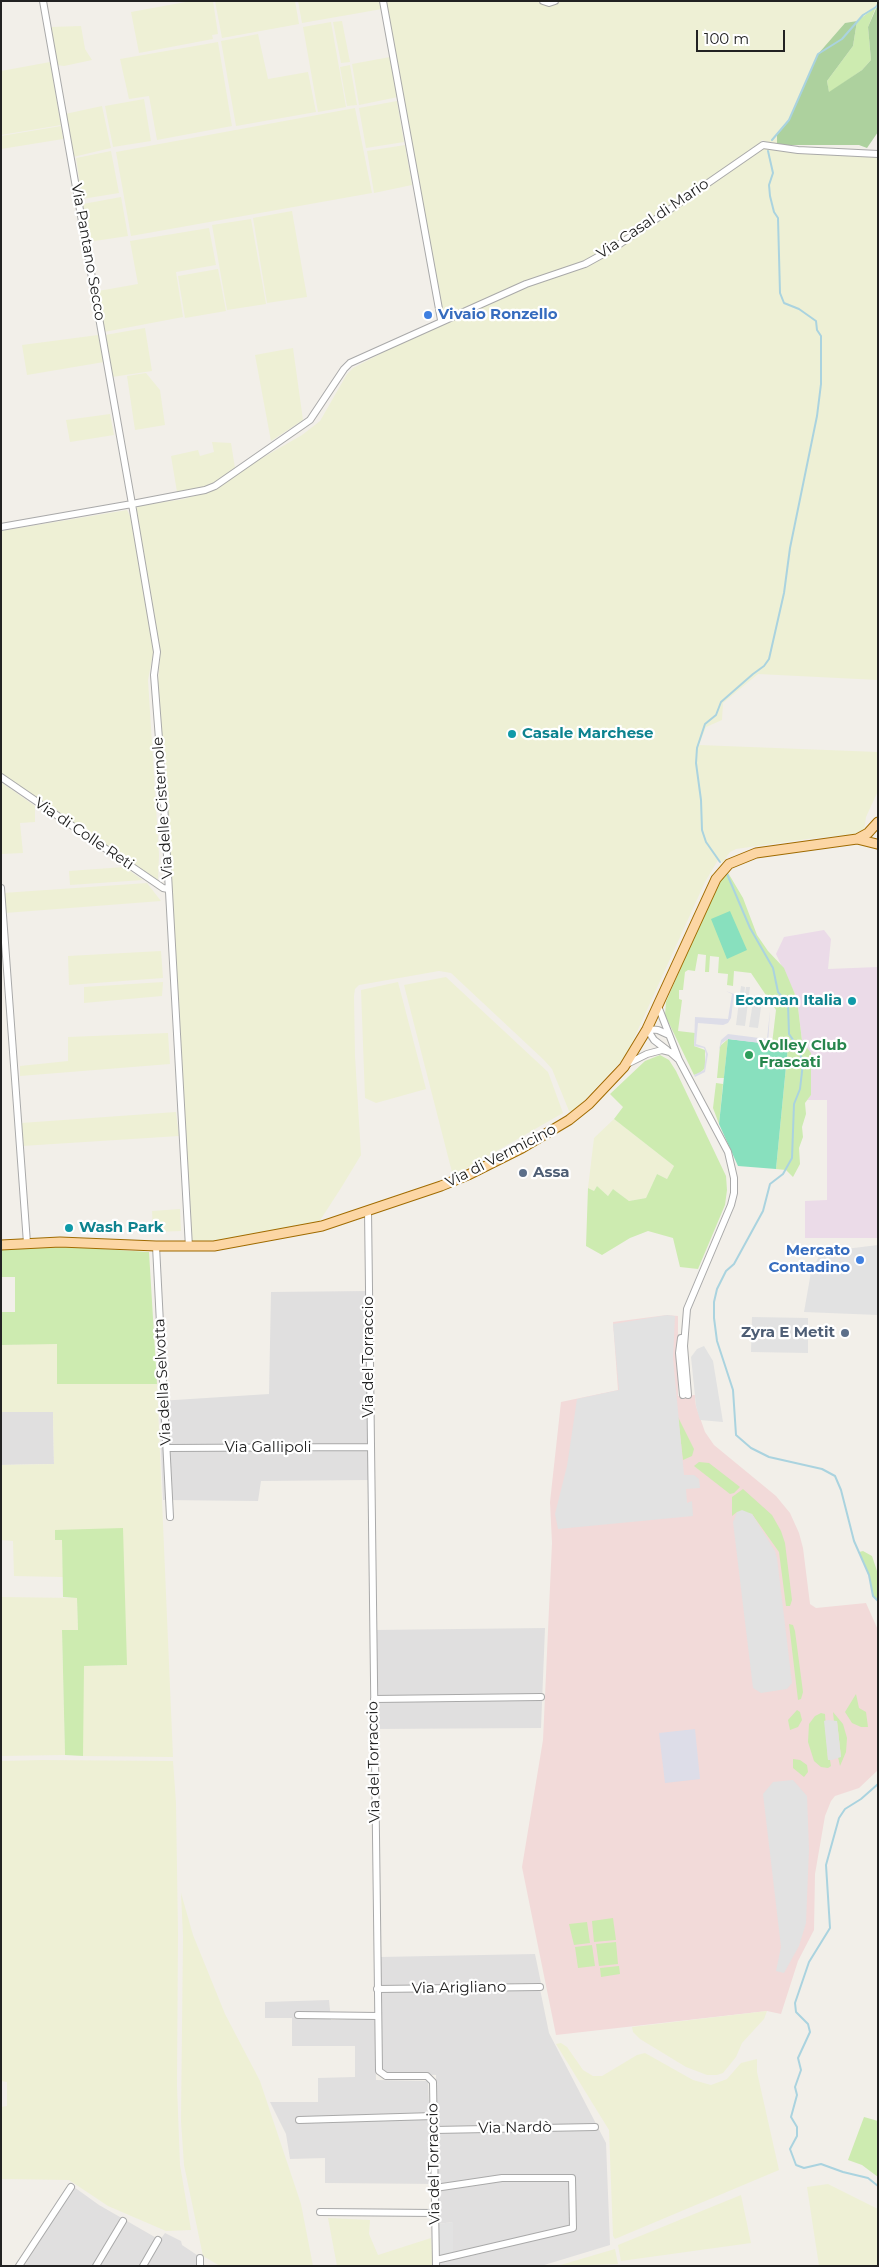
<!DOCTYPE html>
<html>
<head>
<meta charset="utf-8">
<style>
	body { margin:0 }
	#map { position:relative; width:879px; height:2267px; overflow:hidden; background:#f2efe9; font-family:Montserrat,sans-serif }
	canvas { display:block }
	.frame { position:absolute; inset:0; border:2px solid #222; pointer-events:none }
	.scale { position:absolute; left:696px; top:30px; width:89px; height:22px; box-sizing:border-box; border:2px solid #222; border-top:0; padding-left:6px; font-size:15px; line-height:18px; white-space:nowrap; color:#222; -webkit-text-stroke:4px #fff; paint-order:stroke }
</style>
</head>
<body>
<div id="map">
<canvas width="879" height="2267"></canvas>
<div class="frame"></div>
<div class="scale">100 m</div>
</div>
<script>
const ctx = document.querySelector('canvas').getContext('2d');
ctx.lineJoin = 'round';
function paint(path, color) {
  ctx.fillStyle = color;
  ctx.fill(path, 'evenodd');
}
function toPath(rows) {
  const path = new Path2D();
  for (const r of rows) {
    path.moveTo(r[0], r[1]);
    for (let i = 2; i < r.length; i += 2) path.lineTo(r[i], r[i + 1]);
  }
  return path;
}
function trace(path, color, width, dash) {
  ctx.strokeStyle = color;
  ctx.lineWidth = width;
  ctx.lineCap = dash ? 'butt' : 'round';
  ctx.setLineDash(dash || []);
  ctx.stroke(path);
}
function write(font, color, halo, rows, align = 'center') {
  ctx.font = font + ' Montserrat,sans-serif';
  ctx.lineWidth = 4.5;
  ctx.setLineDash([]);
  ctx.textBaseline = 'middle';
  ctx.strokeStyle = halo;
  ctx.fillStyle = color;
  for (const [text, x, y, turn = 0] of rows) {
    ctx.save();
    ctx.translate(x, y);
    ctx.rotate((+turn || 0) * Math.PI / 180);
    ctx.textAlign = isNaN(turn) ? turn : align;
    if (halo) ctx.strokeText(text, 0, 0);
    ctx.fillText(text, 0, 0);
    ctx.restore();
  }
}
paint(toPath([
	[368,1291,370,1480,261,1481,258,1501,163,1500,159,1401,269,1394,271,1292],
	[53,1411,54,1464,1,1465,1,1412],
	[545,1628,541,1728,374,1729,373,1630],
	[535,1954,541,1983,380,1986,380,1957],
	[540,1989,549,2033,606,2143,610,2245,541,2266,438,2266,438,2263,453,2260,453,2222,438,2224,438,2184,325,2183,325,2158,290,2159,286,2134,270,2102,318,2102,318,2078,355,2077,355,2046,292,2046,292,2018,265,2018,265,2002,329,2000,331,2020,375,2018,376,2080,428,2081,429,2103,436,2104,436,2075,389,2073,385,2072,382,2067,380,1992],
	[74,2187,99,2205,160,2240,165,2233,181,2241,182,2245,197,2255,197,2261,207,2266,24,2266]
]), '#e0dfdf');
paint(toPath([
	[667,1315,678,1316,678,1396,695,1395,696,1406,705,1432,714,1445,776,1496,790,1513,799,1533,803,1548,810,1604,816,1608,866,1603,878,1630,878,1770,859,1788,835,1796,831,1801,825,1816,815,1874,814,1930,798,1961,781,2014,767,2011,556,2035,522,1867,543,1740,552,1543,550,1502,561,1402,618,1390,613,1322]
]), '#f2dad9');
paint(toPath([
	[824,930,831,939,828,969,878,967,878,1238,805,1238,805,1201,827,1200,827,1100,807,1100,811,1095,811,1054,802,1041,797,999,776,954,784,937]
]), '#ebdbe8');
paint(toPath([
	[191,1,213,1,218,34,212,35,213,39,139,53,131,12],
	[215,1,295,1,299,24,222,38],
	[298,1,381,1,382,9,302,23],
	[385,1,878,1,878,4,857,21,845,23,818,54,789,120,777,134,777,145,762,140,758,145,613,246,583,262,534,279,444,317,426,231,403,94],
	[342,21,350,62,341,63,333,22],
	[331,22,346,107,318,112,303,27],
	[81,26,85,49,92,60,64,66,57,65,51,27],
	[258,34,268,79,308,72,316,112,236,126,221,41],
	[218,42,232,126,157,140,149,96,129,99,120,59],
	[390,57,398,97,359,105,352,64],
	[50,62,61,125,1,135,1,71],
	[350,65,357,105,347,106,340,67],
	[144,99,151,141,113,147,105,106],
	[397,101,404,142,366,148,359,108],
	[102,106,111,148,73,157,65,114],
	[355,108,372,193,131,236,116,152],
	[61,126,63,139,1,149,1,136],
	[405,145,412,185,374,193,367,151],
	[764,148,799,153,878,157,878,680,758,674,723,703,722,720,706,727,699,745,878,752,878,791,866,817,864,831,857,834,807,839,736,849,730,852,723,862,718,860,705,882,626,1056,574,1111,569,1111,552,1069,544,1060,451,973,439,971,359,985,355,989,354,996,355,1056,361,1155,341,1188,319,1222,192,1246,158,683,160,655,135,509,137,506,184,499,212,490,250,465,302,435,320,421,347,374,353,368,426,330,523,288,586,265],
	[111,151,119,193,82,199,76,158],
	[121,197,128,236,88,242,83,204],
	[292,211,307,297,267,303,253,218],
	[251,219,266,304,227,310,212,225],
	[209,228,216,265,176,272,183,317,104,332,98,291,138,284,130,241],
	[218,269,226,311,185,318,178,276],
	[145,328,152,371,112,377,105,335],
	[98,335,104,362,27,375,22,345],
	[293,348,303,420,271,441,255,355],
	[146,373,160,390,165,425,135,430,127,376],
	[110,414,114,435,70,442,66,420],
	[212,442,231,443,235,468,210,486,177,492,171,456,198,450,200,456,214,452],
	[127,510,131,518,154,649,148,680,159,855,158,880,1,774,1,531],
	[1,782,35,806,35,822,20,823,23,853,1,854],
	[124,867,143,880,70,885,69,871],
	[147,883,161,901,5,913,3,893],
	[161,951,163,978,69,985,68,956],
	[446,977,548,1072,563,1113,453,1176,404,985],
	[163,982,162,996,84,1003,84,987],
	[398,982,426,1089,376,1103,365,1098,361,990],
	[168,1033,170,1064,20,1076,20,1066,68,1061,68,1037],
	[176,1112,179,1136,22,1146,21,1123],
	[614,1119,674,1166,667,1179,657,1174,646,1198,629,1201,613,1189,608,1196,597,1186,594,1191,588,1188,594,1138],
	[180,1209,181,1231,153,1232,152,1211],
	[57,1343,57,1384,157,1384,173,1757,83,1756,83,1666,127,1665,62,1540,63,1577,14,1576,13,1541,1,1540,1,1465,54,1464,53,1412,2,1412,1,1345],
	[1,1597,77,1598,78,1630,62,1631,65,1755,1,1756],
	[42,1760,173,1761,176,1803,178,1933,177,2086,180,2165,191,2230,166,2231,108,2206,69,2180,1,2179,1,2107,7,2106,7,2082,1,2081,1,1761],
	[181,1893,193,1935,225,2014,260,2081,301,2204,313,2266,220,2266,203,2256,184,2165,181,2121,183,1936],
	[767,2011,764,2019,742,2043,736,2057,723,2073,717,2075,707,2075,686,2067,640,2039,633,2032,632,2027],
	[561,2043,567,2047,583,2070,593,2076,602,2076,637,2055,645,2053,693,2080,711,2085,727,2079,741,2063,757,2059,757,2072,779,2170,615,2239,613,2236,609,2130,556,2044],
	[828,2184,878,2209,878,2266,819,2266,807,2187],
	[741,2195,751,2243,621,2261,618,2245],
	[328,2218,370,2220,369,2234,378,2255,431,2238,433,2265,337,2266],
	[615,2249,618,2264,557,2266]
]), '#eef0d5');
paint(toPath([
	[876,7,868,27,871,60,862,70,829,93,827,81,853,46,857,21],
	[727,871,743,898,757,935,768,951,784,968,797,999,802,1041,811,1053,811,1095,805,1103,806,1114,802,1127,803,1137,799,1148,800,1164,793,1177,786,1170,776,1169,788,1046,772,1044,776,1010,751,973,734,971,733,986,727,985,728,974,718,973,719,957,710,956,709,972,705,972,706,955,698,954,695,971,688,970,685,972,683,990,679,990,679,999,682,1000,678,1031,695,1033,694,1046,705,1050,705,1068,700,1073,694,1075,665,1015,666,1002,705,911,722,876],
	[728,1039,724,1078,717,1078,720,1046],
	[660,1055,669,1060,676,1071,726,1176,727,1190,725,1205,698,1269,680,1267,673,1238,648,1231,630,1238,602,1255,586,1246,588,1188,594,1191,597,1186,608,1196,613,1189,629,1201,646,1198,657,1174,667,1179,674,1166,614,1119,623,1107,610,1094,645,1061],
	[716,1083,723,1084,719,1124,713,1108],
	[41,1245,149,1252,157,1384,57,1384,57,1344,1,1345,1,1312,15,1312,15,1277,1,1277,1,1248],
	[678,1417,694,1449,692,1456,683,1460],
	[699,1462,709,1463,740,1487,734,1493,730,1494,694,1466],
	[743,1489,772,1515,781,1531,785,1543,792,1600,790,1606,786,1606,779,1552,752,1514,737,1512,732,1516,732,1497],
	[123,1528,127,1665,84,1666,83,1756,65,1755,62,1630,78,1630,77,1598,63,1597,62,1540,55,1540,55,1530],
	[863,1551,872,1556,878,1574,878,1601,873,1596,869,1575,859,1552],
	[789,1624,793,1625,795,1631,803,1692,801,1699,798,1700],
	[856,1694,859,1708,866,1712,868,1727,861,1727,852,1723,845,1712],
	[797,1710,800,1712,802,1720,798,1727,790,1730,788,1720],
	[833,1712,843,1724,847,1738,846,1752,840,1766,838,1757,841,1757,837,1721,834,1722],
	[821,1713,825,1714,828,1760,830,1760,831,1766,828,1768,821,1767,814,1761,808,1742,809,1724,815,1716],
	[793,1759,800,1760,807,1765,808,1772,804,1777,793,1768],
	[613,1918,616,1940,594,1942,592,1921],
	[587,1922,590,1943,574,1945,569,1924],
	[616,1942,618,1964,599,1966,596,1944],
	[592,1945,595,1966,578,1968,575,1947],
	[619,1966,620,1974,601,1977,600,1968],
	[864,2117,878,2121,878,2177,862,2165,848,2160]
]), '#cdebb0');
paint(toPath([
	[878,4,878,132,867,148,859,145,777,145,777,134,789,120,818,54,845,23,857,21,853,46,827,81,829,92,862,70,871,60,868,27]
]), '#add19e');
paint(toPath([
	[730,911,747,950,727,959,711,919],
	[728,1039,788,1046,776,1169,738,1166,719,1124]
]), '#88e0be');
paint(toPath([
	[741,986,745,987,743,1007,746,987,750,987,745,1026,736,1025],
	[754,996,758,997,757,1001,762,1001,758,1028,749,1027],
	[878,1245,878,1315,804,1312,811,1272,821,1252],
	[667,1315,675,1316,673,1358,684,1475,694,1475,699,1479,700,1488,686,1489,687,1503,692,1501,693,1516,558,1529,555,1514,567,1466,577,1399,619,1390,613,1324],
	[752,1317,808,1318,808,1353,751,1352],
	[704,1346,713,1361,723,1422,700,1420,696,1406,691,1357,697,1349],
	[742,1510,752,1514,775,1551,777,1558,792,1683,787,1689,761,1693,753,1688,733,1522,737,1512],
	[828,1720,837,1721,841,1757,832,1760,828,1760,824,1721],
	[793,1780,807,1796,809,1849,806,1923,799,1946,784,1973,776,1971,781,1947,763,1794,773,1782],
	[453,2222,453,2253,439,2256,438,2224]
]), '#e2e2e2');
paint(toPath([
	[726,991,734,994,731,1018,728,1023,723,1025,698,1023,696,1044,705,1047,708,1054,705,1072,695,1077,694,1075,704,1070,706,1054,704,1048,694,1046,695,1017,728,1019,732,994],
	[770,1011,768,1044,728,1039,722,1043,719,1050,721,1040,728,1034,767,1039],
	[695,1729,700,1779,665,1783,659,1733]
]), '#dddde8');
trace(toPath([
	[772,140,789,120,818,54,842,39,863,15,876,7,878,4],
	[720,862,706,842,702,830,701,800,696,763,697,748,705,724,716,715,721,702,753,674,764,666,769,659,784,593,790,548,817,416,821,384,821,336,817,330,816,321,799,309,784,303,780,293,778,218,774,212,770,196,769,185,773,173,768,151],
	[727,874,750,928,773,968,778,992,788,1004,789,1034,798,1047,803,1063,800,1089,794,1104,792,1158,783,1174,770,1184,763,1211,734,1264,726,1271,717,1289,714,1302,714,1318,717,1341,733,1390,736,1435,751,1448,769,1457,822,1469,835,1476,841,1490,854,1541,869,1575,873,1596,878,1601],
	[878,1784,861,1799,845,1809,839,1818,826,1865,830,1928,809,1962,795,2003,796,2012,808,2024,810,2032,798,2058,801,2070,795,2087,797,2095,791,2117,797,2127,797,2136,790,2149,796,2165,804,2168,821,2164,843,2172,868,2178,878,2186]
]), '#aad3df', 2);
const minor = toPath([
	[43,1,132,504,205,490,215,486,310,420,344,369,350,363,526,284,585,264,614,248,763,145,798,150,878,154],
	[383,1,441,320],
	[543,1,549,3,555,1],
	[1,527,132,504,157,652,154,675,164,803,189,1247],
	[1,777,163,888,168,889],
	[1,888,27,1243],
	[658,1006,679,1060,728,1152,734,1178,734,1193,731,1205,687,1309,684,1346,688,1395],
	[647,1029,654,1040,667,1050],
	[647,1029,658,1030,669,1035],
	[627,1064,647,1054,662,1050,670,1052,678,1059],
	[368,1210,379,2071,386,2076,427,2076,433,2082,436,2266],
	[156,1246,170,1517],
	[681,1338,679,1353,683,1395],
	[167,1448,370,1447],
	[374,1699,541,1697],
	[377,1989,540,1987],
	[298,2015,378,2016],
	[299,2120,434,2116],
	[434,2130,595,2127],
	[435,2188,502,2178,572,2178,573,2228,436,2260],
	[320,2212,435,2213],
	[200,2258,200,2266],
	[19,2266,71,2187],
	[96,2266,123,2221],
	[143,2266,158,2240]
]);
const major = toPath([
	[857,839,868,833,878,822],
	[1,1245,60,1242,156,1246,214,1246,322,1226,441,1186,468,1175,522,1148,569,1120,589,1104,624,1067,647,1029,716,879,729,864,756,853,857,839,877,844]
]);
trace(minor, '#a9a9a9', 8);
trace(major, '#a06b00', 11);
trace(minor, '#fff', 6);
trace(major, '#fcd6a4', 9);
for (const [x, y, r, color] of [
	[428,315,5,"#3f7fe0"],
	[512,734,5,"#0f9aa8"],
	[852,1001,5,"#0f9aa8"],
	[749,1055,5,"#2e9e5b"],
	[523,1173,5,"#5c6f8a"],
	[69,1228,5,"#0f9aa8"],
	[860,1260,5,"#3f7fe0"],
	[845,1333,5,"#5c6f8a"]
]) {
  const dot = new Path2D();
  dot.arc(x, y, r, 0, 2 * Math.PI);
  ctx.fillStyle = color;
  ctx.fill(dot);
  trace(dot, '#fff', 2);
}
write('15px', '#222', '#fff', [
	["Via Casal di Mario",653,219,-34],
	["Via Pantano Secco",88,252,80],
	["Via delle Cisternole",163,808,-94],
	["Via di Colle Reti",84,834,34],
	["Via di Vermicino",501,1156,-27],
	["Via del Torraccio",369,1357,-90],
	["Via della Selvotta",163,1382,-93],
	["Via Gallipoli",268,1448],
	["Via del Torraccio",374,1762,-91],
	["Via Arigliano",459,1988,-1],
	["Via Nardò",515,2128,-1],
	["Via del Torraccio",434,2164,-91]
]);
write('bold 15px', '#366cbe', '#fff', [
	["Vivaio Ronzello",438,315],
	["Mercato",850,1251,"right"],
	["Contadino",850,1268,"right"]
], 'left');
write('bold 15px', '#0d838f', '#fff', [
	["Casale Marchese",522,734],
	["Ecoman Italia",842,1001,"right"],
	["Wash Park",79,1228]
], 'left');
write('bold 15px', '#27864d', '#fff', [
	["Volley Club",759,1046],
	["Frascati",759,1063]
], 'left');
write('bold 15px', '#4e5e75', '#fff', [
	["Assa",533,1173],
	["Zyra E Metit",835,1333,"right"]
], 'left');
</script>
</body>
</html>
